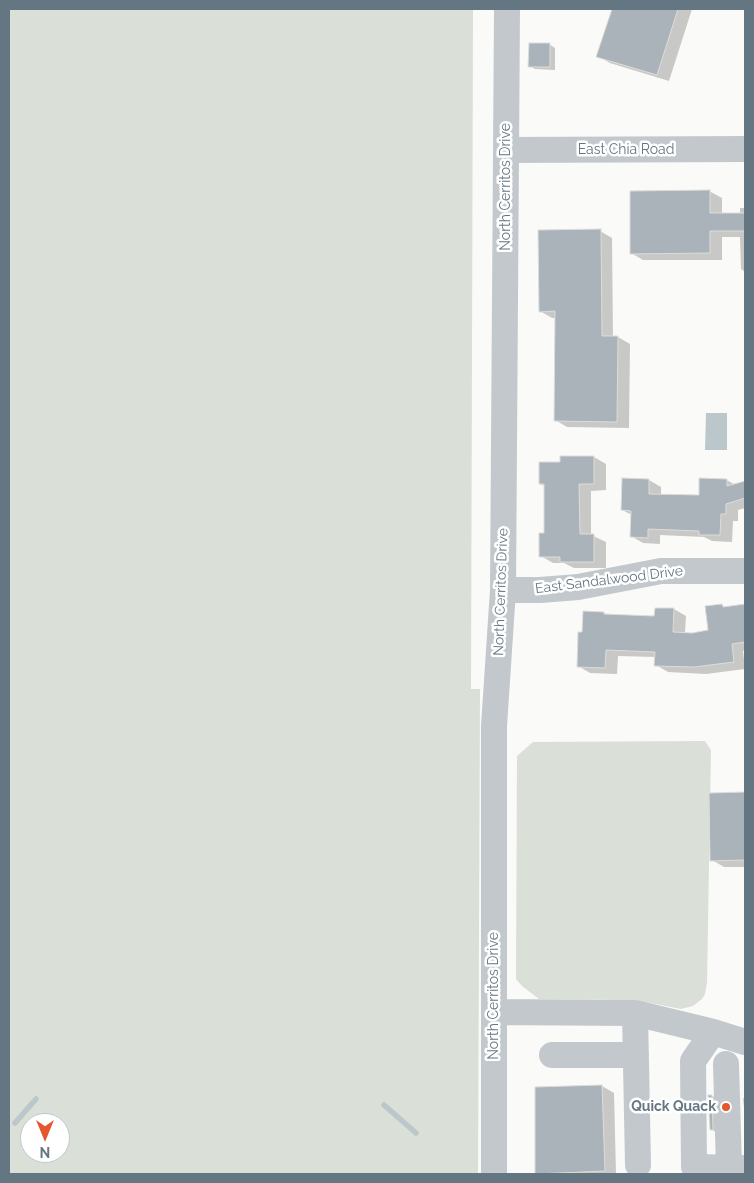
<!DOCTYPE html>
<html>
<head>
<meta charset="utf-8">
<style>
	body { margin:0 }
	#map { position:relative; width:754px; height:1183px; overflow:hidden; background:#fafaf8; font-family:Raleway,sans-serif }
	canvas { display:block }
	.frame { position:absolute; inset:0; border:10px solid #657683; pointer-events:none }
	.north { position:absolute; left:20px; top:1113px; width:50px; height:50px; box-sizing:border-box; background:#fff; border:1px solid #c1c8cd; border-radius:50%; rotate:180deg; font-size:14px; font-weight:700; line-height:20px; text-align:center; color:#657683 }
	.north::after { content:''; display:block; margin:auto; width:18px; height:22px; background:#e4572e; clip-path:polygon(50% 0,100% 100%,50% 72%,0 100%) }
</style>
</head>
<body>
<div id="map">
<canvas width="754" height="1183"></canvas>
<div class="frame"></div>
<div class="north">N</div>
</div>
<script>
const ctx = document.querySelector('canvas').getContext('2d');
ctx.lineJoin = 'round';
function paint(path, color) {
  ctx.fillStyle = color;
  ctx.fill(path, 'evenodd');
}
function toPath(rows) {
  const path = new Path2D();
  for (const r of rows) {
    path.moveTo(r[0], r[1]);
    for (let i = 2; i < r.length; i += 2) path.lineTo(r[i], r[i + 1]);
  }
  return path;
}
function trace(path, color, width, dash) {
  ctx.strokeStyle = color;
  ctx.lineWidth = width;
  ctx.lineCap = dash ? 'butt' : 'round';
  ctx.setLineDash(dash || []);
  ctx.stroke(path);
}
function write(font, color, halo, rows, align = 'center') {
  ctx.font = font + ' Raleway,sans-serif';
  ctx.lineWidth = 5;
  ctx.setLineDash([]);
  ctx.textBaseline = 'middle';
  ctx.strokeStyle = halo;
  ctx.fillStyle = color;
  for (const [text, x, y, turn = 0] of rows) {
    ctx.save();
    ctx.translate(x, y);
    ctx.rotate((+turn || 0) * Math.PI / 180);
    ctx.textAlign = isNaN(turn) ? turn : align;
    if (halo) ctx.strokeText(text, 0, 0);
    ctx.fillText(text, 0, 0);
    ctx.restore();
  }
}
paint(toPath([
	[9,9,473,9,471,689,480,689,478,1174,9,1174],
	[30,1123,60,1123,60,1153,30,1153],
	[705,741,711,750,707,982,705,994,702,999,693,1006,681,1009,635,1000,539,999,522,986,516,979,517,756,533,742]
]), '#dadfd7');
paint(toPath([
	[706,413,727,413,727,450,705,450]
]), '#bbc7cb');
paint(toPath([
	[614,9,692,9,669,81,610,63,598,56],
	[549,44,555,48,555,70,535,69,529,66],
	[709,191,722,198,722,214,740,214,740,208,745,208,745,272,741,269,740,237,722,237,722,260,643,260,631,253],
	[600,231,612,238,613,337,618,337,630,344,629,428,567,427,555,420,556,318,552,318,540,311],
	[594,457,606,464,606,490,591,491,591,535,606,542,606,568,574,568,564,563,553,563,541,556,545,534,545,486,540,484,561,463,561,458],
	[649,480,661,487,661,495,700,497,727,480,735,485,745,483,745,508,738,510,738,521,733,521,732,542,712,541,704,537,660,535,660,544,643,543,631,536,632,515,622,510],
	[722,605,727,608,745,606,745,650,743,651,745,669,706,674,668,672,656,665,656,657,618,656,617,674,590,673,578,666,583,633,604,613,610,616,655,618,674,609,686,616,685,633,692,634,709,631],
	[745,793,745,867,724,867,712,860,710,794],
	[602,1086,614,1093,616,1174,536,1174,536,1088],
	[712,1096,721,1101,720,1135,711,1129],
	[743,1098,745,1099,745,1117,745,1116]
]), '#0003');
trace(toPath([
	[384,1105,416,1133],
	[15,1123,36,1099]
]), '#bbc7cb', 5.5);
const building = toPath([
	[612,9,678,9,657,75,596,57,612,9],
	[529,43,550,43,550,67,528,67,529,43],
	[710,190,710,213,745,213,745,231,710,231,710,253,630,254,630,191,710,190],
	[601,229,602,336,618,336,617,422,554,421,555,311,539,312,538,230,601,229],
	[560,456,594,456,594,484,579,484,580,534,594,534,594,562,560,562,560,557,539,557,539,533,544,533,544,484,539,484,539,462,560,462,560,456],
	[622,478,649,479,649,494,699,495,699,478,727,479,727,486,745,481,745,498,726,504,726,514,721,514,720,535,699,535,699,531,648,529,648,538,630,537,631,511,621,510,622,478],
	[722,604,723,607,745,604,745,642,732,644,734,662,694,667,654,666,655,652,606,650,605,668,577,667,578,632,582,632,583,611,604,612,604,614,654,616,655,608,674,608,673,632,692,633,708,630,705,606,722,604],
	[745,792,745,860,710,861,709,793,745,792],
	[602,1085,605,1171,535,1174,535,1087,602,1085],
	[708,1095,712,1095,713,1130,710,1130,708,1095]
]);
paint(building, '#aab3b9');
trace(building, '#dcdcda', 1);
trace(toPath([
	[506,150,745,149],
	[503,590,540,590,578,587,661,571,745,571],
	[494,1012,635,1013,713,1032,745,1042],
	[635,1013,638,1165],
	[713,1032,693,1061,694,1167,745,1168],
	[552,1055,636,1055],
	[726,1064,729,1167],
	[494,1174,494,726,503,590,507,9]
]), '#c3c8cc', 26);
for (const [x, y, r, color] of [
	[726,1107,5,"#e4572e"]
]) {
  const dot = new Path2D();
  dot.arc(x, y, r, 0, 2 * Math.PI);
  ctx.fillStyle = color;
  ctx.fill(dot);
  trace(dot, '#fff', 2);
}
write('14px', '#657683', '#fff', [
	["East Chia Road",626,150],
	["North Cerritos Drive",506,187,-90],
	["East Sandalwood Drive",609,580,-7],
	["North Cerritos Drive",501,592,-88],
	["North Cerritos Drive",494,996,-90]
]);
write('bold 14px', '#657683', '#fff', [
	["Quick Quack",716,1107]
], 'right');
</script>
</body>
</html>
